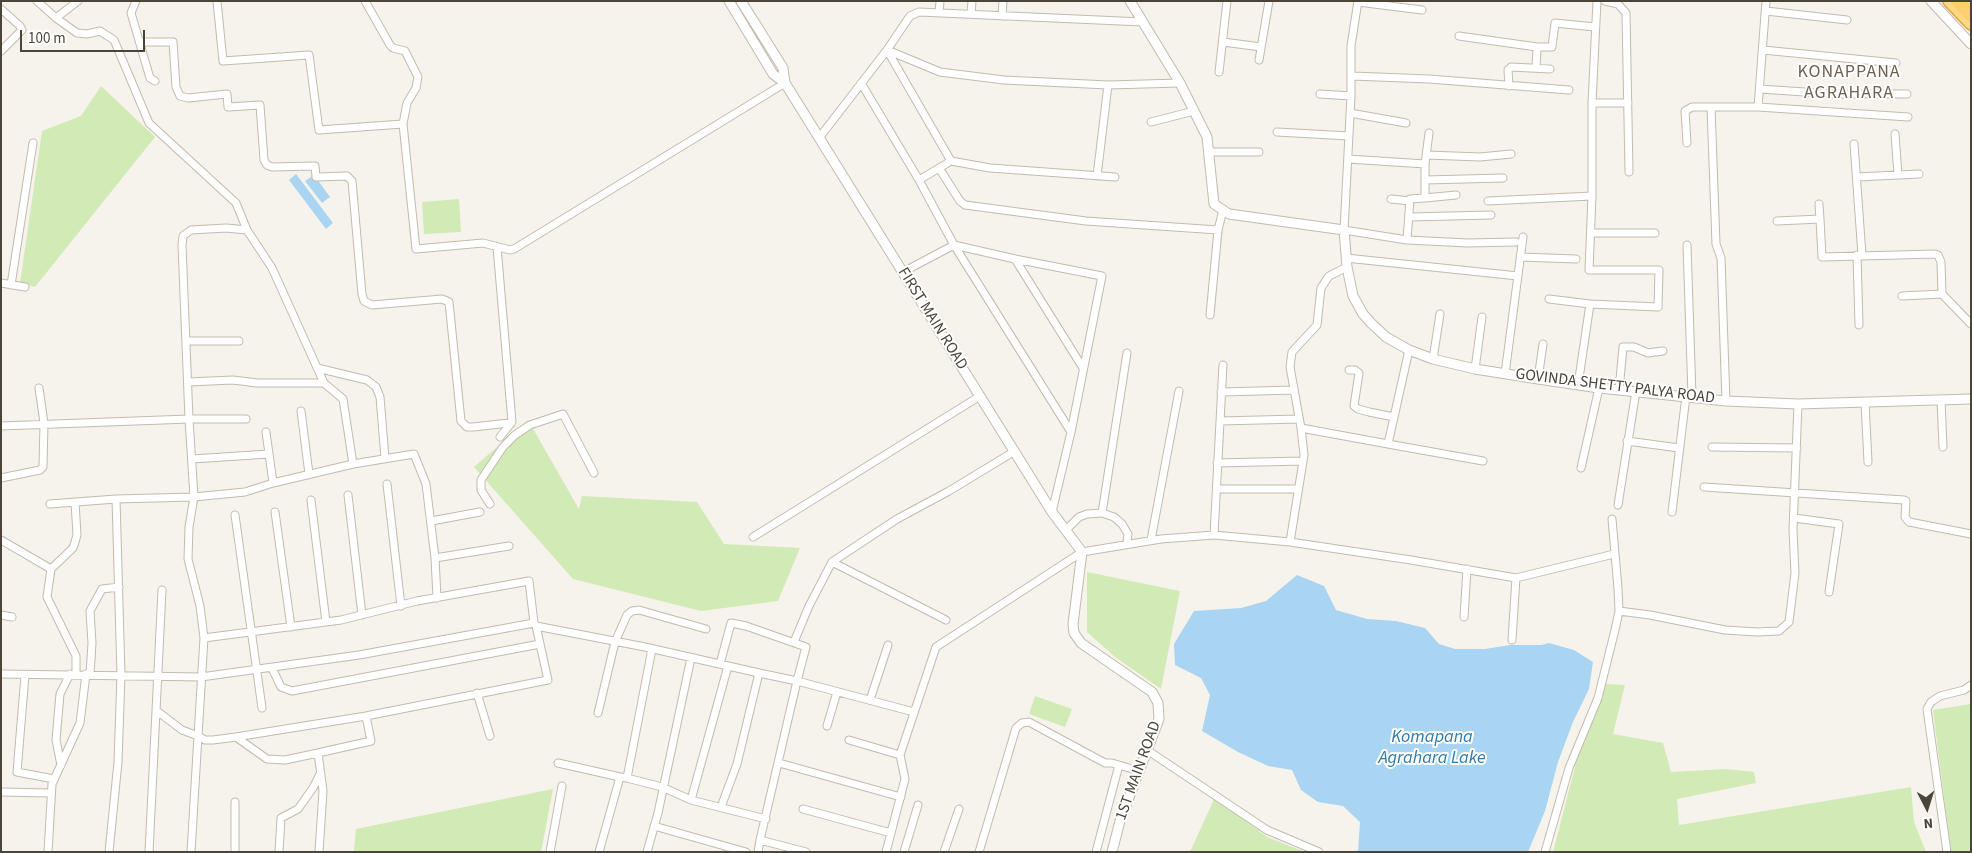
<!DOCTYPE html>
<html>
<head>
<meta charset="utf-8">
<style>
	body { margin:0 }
	#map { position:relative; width:1972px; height:853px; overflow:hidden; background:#f6f3ec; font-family:"Source Sans 3",sans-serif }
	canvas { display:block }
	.frame { position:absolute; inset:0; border:2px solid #4b4439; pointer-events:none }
	.north { position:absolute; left:1902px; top:783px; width:50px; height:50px; -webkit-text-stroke:4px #fff; paint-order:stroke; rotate:175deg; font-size:14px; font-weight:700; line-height:20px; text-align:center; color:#4b4439 }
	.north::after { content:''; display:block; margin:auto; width:18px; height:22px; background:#4b4439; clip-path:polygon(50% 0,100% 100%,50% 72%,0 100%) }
	.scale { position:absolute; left:20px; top:30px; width:125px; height:22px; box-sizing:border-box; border:2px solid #4b4439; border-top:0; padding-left:6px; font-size:15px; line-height:18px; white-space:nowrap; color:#4b4439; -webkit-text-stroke:4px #fff; paint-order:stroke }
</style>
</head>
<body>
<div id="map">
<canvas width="1972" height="853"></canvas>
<div class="frame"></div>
<div class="north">N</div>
<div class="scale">100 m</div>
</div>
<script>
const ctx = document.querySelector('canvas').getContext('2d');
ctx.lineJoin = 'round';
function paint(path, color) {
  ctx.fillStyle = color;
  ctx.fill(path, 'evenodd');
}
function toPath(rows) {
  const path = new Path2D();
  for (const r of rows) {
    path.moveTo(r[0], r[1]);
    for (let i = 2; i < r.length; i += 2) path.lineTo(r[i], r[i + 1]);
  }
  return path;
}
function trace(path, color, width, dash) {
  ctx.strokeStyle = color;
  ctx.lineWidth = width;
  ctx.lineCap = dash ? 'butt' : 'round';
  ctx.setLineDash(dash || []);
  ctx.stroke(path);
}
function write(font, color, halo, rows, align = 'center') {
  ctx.font = font + ' "Source Sans 3",sans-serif';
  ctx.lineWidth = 4;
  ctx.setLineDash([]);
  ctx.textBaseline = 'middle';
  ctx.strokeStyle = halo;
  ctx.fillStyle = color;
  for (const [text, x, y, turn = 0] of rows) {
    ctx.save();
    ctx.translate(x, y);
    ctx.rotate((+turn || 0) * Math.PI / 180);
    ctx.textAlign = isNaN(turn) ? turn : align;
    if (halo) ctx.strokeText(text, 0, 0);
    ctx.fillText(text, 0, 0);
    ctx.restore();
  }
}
paint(toPath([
	[101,86,155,137,35,287,20,283,42,131,81,116],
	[459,199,461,232,424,234,422,202],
	[528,420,579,509,582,496,697,502,724,544,800,548,778,601,701,611,573,579,474,467],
	[1087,572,1180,591,1161,689,1115,657,1087,632],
	[1606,684,1625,685,1613,734,1663,743,1671,772,1726,769,1754,772,1756,783,1677,799,1679,825,1911,787,1914,822,1926,852,1553,852,1577,759],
	[1035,696,1072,709,1065,727,1029,714],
	[1971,704,1971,852,1951,852,1933,710],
	[553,789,541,852,354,852,356,829],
	[1215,797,1267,837,1305,852,1190,852]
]), '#d2eab5');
paint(toPath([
	[296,174,333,223,326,229,289,180],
	[314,175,330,197,322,203,305,181],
	[1297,575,1324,586,1336,610,1367,619,1396,621,1425,628,1439,644,1455,649,1485,649,1510,645,1541,645,1549,643,1574,650,1593,662,1589,689,1573,722,1558,762,1545,811,1528,852,1358,852,1360,822,1343,806,1318,802,1301,790,1292,770,1268,766,1238,752,1202,731,1210,695,1201,678,1175,665,1174,644,1194,611,1241,608,1266,601]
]), '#a9d4f2');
const minor = toPath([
	[37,1,56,18,78,1],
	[136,1,131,13,150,78,155,81],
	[217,1,223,61,309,55,319,130,403,124,416,249,483,243,510,250,514,249,785,83],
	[365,1,390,45,393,48,405,51,418,77,416,88,407,103,403,124],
	[1358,1,1351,46,1351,96,1344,230,1407,240,1468,243,1516,242],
	[1605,1,1618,4,1626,13,1629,172],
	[1358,2,1422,10],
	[1,9,20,26,22,30,1,51],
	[1766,11,1847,20],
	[939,13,940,1],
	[971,14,972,1],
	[1002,16,1003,1],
	[56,18,77,33,87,34,100,31,114,40,149,123,236,203,247,230,272,268,324,383,343,399,353,464],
	[1459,36,1537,47],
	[140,42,173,42,176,87,180,96,188,98,227,94,228,107,260,105,264,160,267,165,272,167,315,166,316,177,347,176,352,181,362,294,364,301,372,305,442,299,449,302,461,421,467,427,473,427,509,423],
	[1223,42,1261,47],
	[887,50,940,72,1004,80,1108,85,1180,83],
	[887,50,951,161],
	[1763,50,1896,63],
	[1259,60,1269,1],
	[1536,68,1537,47,1552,47,1555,23,1595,27],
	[1219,72,1227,1],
	[1352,76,1429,79,1569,90],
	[861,83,919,180,954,245,1071,432],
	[1509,86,1508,70,1511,67,1550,69],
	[1760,89,1834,94,1907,94],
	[1320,94,1351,96],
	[1592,103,1628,103],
	[1711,107,1716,244,1721,258,1726,401],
	[1758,107,1766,1],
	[1350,113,1406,123],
	[1151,122,1194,111],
	[1277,132,1349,136],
	[1895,134,1898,175],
	[819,138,887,50,910,16,919,12,1143,22],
	[1687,143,1685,111,1692,107,1758,107,1908,117],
	[1854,144,1862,255],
	[1208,152,1259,152],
	[1427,155,1480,157,1511,154],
	[1348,159,1425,164],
	[939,168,960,201,965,205,1086,221,1218,230],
	[1097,176,1108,85],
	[1857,177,1919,174],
	[919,180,951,161,990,168,1115,177],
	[1425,180,1503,178],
	[1425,198,1456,195],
	[1391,199,1410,201],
	[1488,201,1592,196],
	[1409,217,1491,215],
	[1820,219,1822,257,1935,254,1938,255,1941,262,1942,294,1971,324],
	[1777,221,1820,219,1819,204],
	[1591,233,1655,233],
	[1407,240,1410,199,1425,198,1425,164,1429,133],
	[1687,245,1692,396],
	[497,247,512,422,500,437],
	[1857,255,1859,325],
	[1521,257,1576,259],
	[1346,258,1518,276],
	[1015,259,1083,368],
	[903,272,954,245,1015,259,1102,276,1071,432,1052,512],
	[1,283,25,287],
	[11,285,33,143],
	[1902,296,1942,294],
	[1549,299,1590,304,1658,307,1659,270,1589,270,1592,196,1592,103,1597,1],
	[1210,315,1218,230,1223,210],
	[186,341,239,341],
	[1433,359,1440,314],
	[317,368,367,380,376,387,380,397,385,458],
	[1475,369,1482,317],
	[1349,370,1355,370,1359,373,1354,406,1358,409,1369,412,1394,417],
	[1505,374,1523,237],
	[1538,379,1543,344],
	[188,382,233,380,257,383,324,383],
	[1578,385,1590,304],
	[1619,390,1623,347,1634,347,1648,353,1663,351],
	[1221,392,1294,390],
	[1941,400,1943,447],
	[1865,402,1868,462],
	[301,411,309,474],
	[246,419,189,419,182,245,183,236,191,230,226,228,247,230],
	[1220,421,1299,419],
	[1,426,189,419,194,497,245,492,273,483,353,464,414,454,426,484,435,558,437,598],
	[1301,428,1388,444,1409,350],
	[266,432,273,483],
	[1627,441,1679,448],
	[1388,444,1483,461],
	[1712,447,1797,448],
	[192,459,269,454],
	[1217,463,1303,461],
	[1581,468,1599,388],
	[1,478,40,470,43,467,44,423,39,388],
	[387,484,401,606],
	[1704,487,1904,500,1906,501,1905,517,1909,522,1971,534],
	[1217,489,1298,489],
	[348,495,362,615],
	[311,500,326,622],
	[75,502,77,535,75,542,73,548,51,569,47,597,76,656,76,674],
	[50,504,116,499,194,497,189,527,188,559,200,606,204,638],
	[490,504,481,490,481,480,503,447,515,435,530,425,563,414,594,473],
	[1618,505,1636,391],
	[275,512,291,627],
	[1672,512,1686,396],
	[1102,513,1127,353],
	[235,515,262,708],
	[1794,518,1839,524,1829,592],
	[431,521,480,512],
	[1066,530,1079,517,1087,514,1102,513,1114,517,1122,524,1128,534,1127,543],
	[1214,535,1223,365],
	[753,537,980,396],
	[1,540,51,569],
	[1151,540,1179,391],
	[1290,542,1304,455,1301,428,1290,367,1292,352,1317,325,1321,288,1329,276,1347,267],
	[435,558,509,546],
	[1619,611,1650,615,1725,630,1757,632,1779,631,1789,622,1795,573,1793,530,1798,404],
	[1,615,12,617],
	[1464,617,1467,569],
	[946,620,832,562,897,519,949,491,1015,451],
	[536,626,534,623,529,581,417,601,341,620,204,638,198,736,205,740,213,740,236,737,366,716,548,680,536,626,645,647,759,673,797,681,806,647,746,626,731,623,720,664],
	[1512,640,1516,578],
	[794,642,809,606,832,562],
	[652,649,627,778,662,787,691,800,766,819],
	[272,668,281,687,292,691,540,644],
	[1,674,201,677,359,655,534,623],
	[90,674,92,643,90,611,102,589,119,587],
	[25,675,17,772,54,779],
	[477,693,490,736],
	[870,700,888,645],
	[157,711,182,730,198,736,191,852],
	[598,713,615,642,627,615,632,611,639,610,706,629],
	[827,726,837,692],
	[236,737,267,759,285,760,318,753],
	[849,740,900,755],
	[1147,750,1267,830,1319,852],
	[558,763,620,777],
	[779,763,901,797],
	[61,765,56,740,60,694,70,674],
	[1,792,50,793],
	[691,800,728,666],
	[721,807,737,764,759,673],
	[803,809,891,833],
	[654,826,746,852],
	[760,840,797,681,914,712],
	[48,852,52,784,80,723,86,674],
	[109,852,118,762,121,675,116,499],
	[149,852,162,590],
	[235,852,235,802],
	[279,852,281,818,298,809,313,788,320,774],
	[319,852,323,791,318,753,371,741,366,716],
	[550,852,562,786],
	[599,852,620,777,627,778],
	[647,852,658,813,691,658],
	[758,852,760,840,806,852],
	[886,852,905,779,900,755,936,647,1082,552,1161,539,1214,535,1290,542,1411,560,1516,578,1614,554],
	[904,852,918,805],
	[944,852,959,809],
	[979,852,1016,728,1022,723,1029,722,1105,763,1112,763,1139,771],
	[1096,852,1119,765],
	[1545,852,1569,768,1598,698,1615,630,1619,611,1618,588,1612,519],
	[1947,852,1927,709,1931,702,1940,696,1964,690,1971,685]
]);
const tertiary = toPath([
	[729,1,773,74,785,83,1052,512,1082,552,1073,624,1074,633,1081,643,1152,692,1158,703,1159,719,1120,821,1112,852],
	[741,1,783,68,785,83],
	[1130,1,1180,83,1207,137,1214,204,1229,214,1344,230,1347,267,1353,296,1363,314,1371,323,1386,337,1409,350,1433,359,1475,369,1538,379,1599,388,1726,401,1798,404,1971,399],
	[1931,1,1971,44]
]);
const trunk = toPath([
	[1949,1,1971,24]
]);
const motorway = toPath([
	[1957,1,1971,16],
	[1970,1,1971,2]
]);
trace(minor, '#c2bbae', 9);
trace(tertiary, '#c2bbae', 11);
trace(trunk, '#e0a43c', 14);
trace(motorway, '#e0a43c', 15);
trace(minor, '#fff', 7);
trace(tertiary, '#fff', 9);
trace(trunk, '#ffd985', 11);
trace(motorway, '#ffcf6e', 12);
write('16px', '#4b4439', '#fff', [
	["FIRST MAIN ROAD",932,319,58],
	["GOVINDA SHETTY PALYA ROAD",1615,387,7],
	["1ST MAIN ROAD",1139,771,-70]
]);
ctx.letterSpacing = '1px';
write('18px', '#6e6250', '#fff', [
	["KONAPPANA",1849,73],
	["AGRAHARA",1849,94]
]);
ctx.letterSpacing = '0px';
write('italic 18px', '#2e7ab2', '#fff', [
	["Komapana",1432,738],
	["Agrahara Lake",1432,759]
]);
</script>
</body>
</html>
